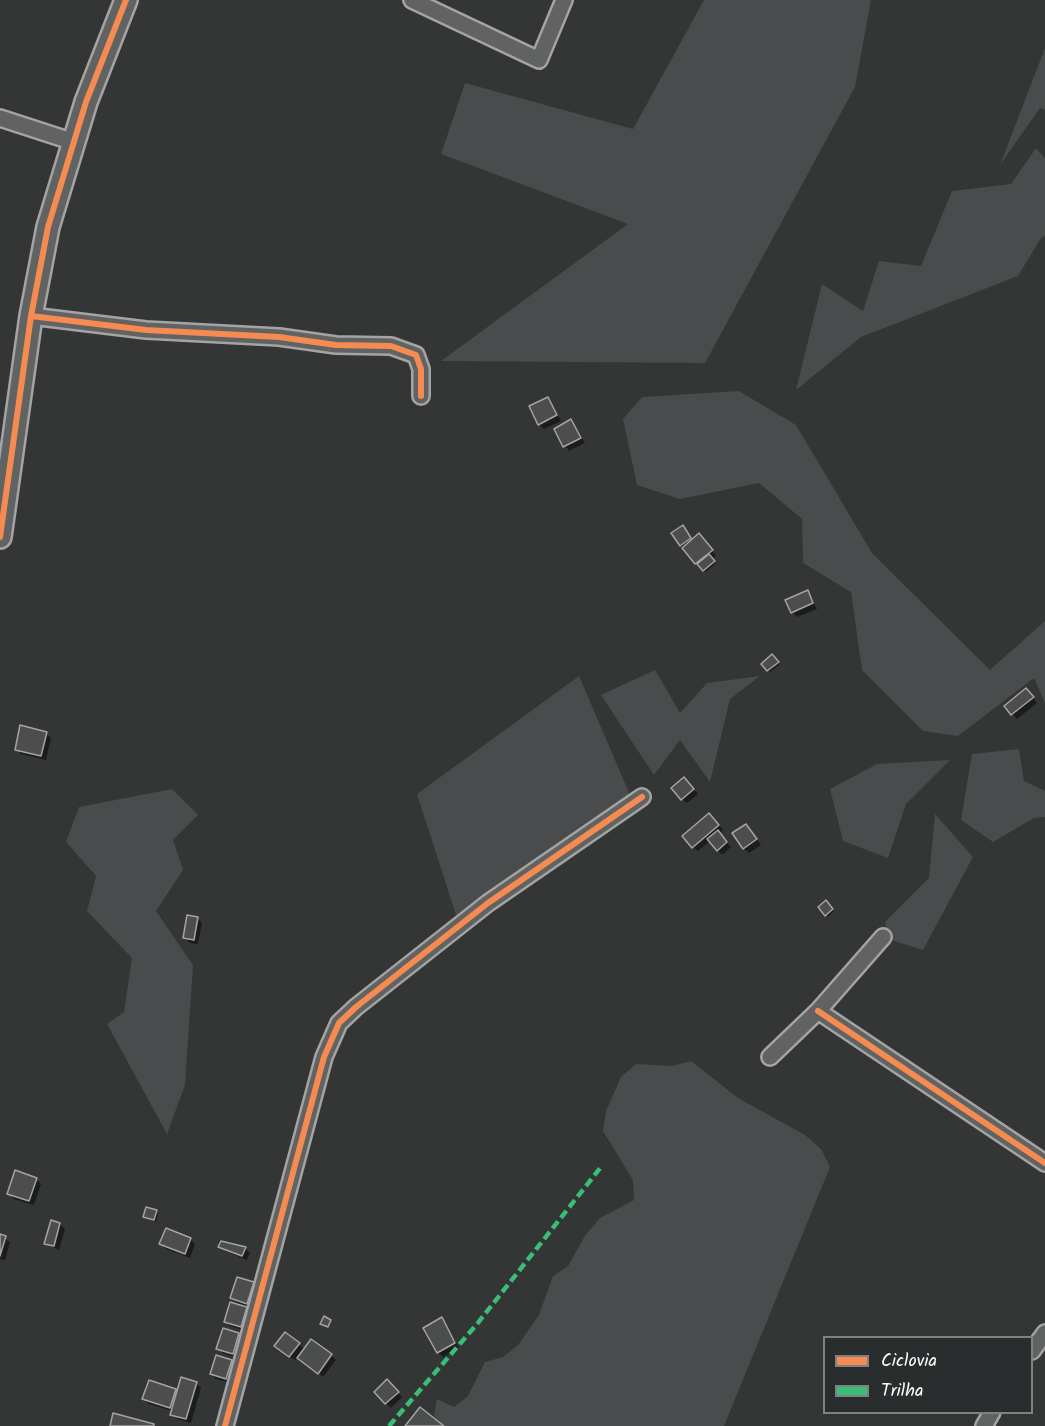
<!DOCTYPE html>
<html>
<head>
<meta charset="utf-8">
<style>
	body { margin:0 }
	#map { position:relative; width:1045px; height:1426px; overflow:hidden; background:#343535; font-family:Kalam,sans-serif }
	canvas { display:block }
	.legend { position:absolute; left:823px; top:1336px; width:210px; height:78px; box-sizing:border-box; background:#2a2d2e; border:2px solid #7f8182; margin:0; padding:8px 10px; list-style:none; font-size:18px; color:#fff }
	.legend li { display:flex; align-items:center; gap:12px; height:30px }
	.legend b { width:30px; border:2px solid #7f8182 }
</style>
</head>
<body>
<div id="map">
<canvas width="1045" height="1426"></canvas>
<ul class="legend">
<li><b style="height:8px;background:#f68b52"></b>Ciclovia</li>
<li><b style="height:8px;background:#3abd76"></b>Trilha</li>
</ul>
</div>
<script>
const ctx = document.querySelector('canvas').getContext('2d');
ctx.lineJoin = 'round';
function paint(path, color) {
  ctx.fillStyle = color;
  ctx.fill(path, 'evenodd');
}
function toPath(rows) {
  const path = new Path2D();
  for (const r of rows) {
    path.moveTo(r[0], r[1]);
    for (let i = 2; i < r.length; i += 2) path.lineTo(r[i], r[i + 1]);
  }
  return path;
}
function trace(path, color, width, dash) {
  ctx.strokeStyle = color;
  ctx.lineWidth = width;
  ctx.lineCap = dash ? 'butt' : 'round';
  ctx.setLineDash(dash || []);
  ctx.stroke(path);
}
paint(toPath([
	[704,0,871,0,855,87,705,363,441,361,628,224,441,154,465,83,633,129],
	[1045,48,1045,110,1040,108,1000,165],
	[1036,148,1045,158,1045,236,1041,238,1018,276,861,337,796,390,822,284,863,311,879,261,921,266,952,191,1011,184],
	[739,391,796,425,872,553,990,670,1045,621,1045,703,1034,678,958,736,923,731,862,670,851,592,803,563,802,519,759,483,680,499,637,485,623,419,642,397],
	[655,670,680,713,707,683,760,676,730,699,710,782,680,740,654,775,601,695],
	[579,676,630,795,456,915,417,794],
	[1019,749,1024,781,1045,791,1045,817,1034,818,993,842,961,820,972,754],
	[950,760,906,804,888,858,843,841,830,789,877,764],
	[172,789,198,815,173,840,183,870,156,911,193,965,185,1085,167,1134,107,1024,124,1012,132,958,87,911,96,876,66,842,79,807],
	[935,814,973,857,923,950,888,939,885,922,929,878],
	[691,1061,738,1098,805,1135,821,1149,830,1167,724,1426,444,1426,434,1416,437,1399,454,1407,468,1396,485,1362,503,1357,518,1345,539,1315,553,1276,568,1266,586,1234,600,1218,634,1200,633,1180,603,1131,606,1111,621,1077,636,1064,672,1066]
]), '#494b4c');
paint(toPath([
	[547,398,561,421,544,429,539,424],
	[571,421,585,443,569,451,556,430],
	[683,527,693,540,704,540,716,556,712,559,716,563,706,572,681,545],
	[807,592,817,609,797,617,792,612],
	[772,656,780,664,770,672,763,664],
	[1031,695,1037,703,1017,719,1006,706],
	[46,733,51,738,46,760,21,754,16,749],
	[689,784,698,794,687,803,682,799],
	[714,820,723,830,719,834,731,847,722,855,710,841,698,851,693,847],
	[751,831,761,845,749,853,744,848],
	[826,902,834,911,828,917,820,907],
	[197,918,202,923,198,944,190,943,185,938],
	[36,1179,41,1184,34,1205,14,1199,9,1194],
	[156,1211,158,1213,156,1222,145,1217],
	[60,1224,65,1229,59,1250,46,1243],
	[0,1236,10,1242,5,1260,0,1259],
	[190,1239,195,1244,190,1258,166,1249,161,1244],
	[220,1246,245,1248,250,1253,247,1260,225,1251],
	[253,1283,258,1288,252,1308,243,1305,251,1313,246,1331,230,1326,225,1321,240,1306,232,1298],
	[441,1319,459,1348,443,1357,438,1352],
	[224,1330,239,1335,244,1340,238,1358,223,1353,218,1348],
	[299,1344,305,1350,331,1355,336,1360,323,1377,298,1357,295,1360,281,1350],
	[231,1361,236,1366,231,1383,216,1379,211,1374],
	[387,1381,402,1397,391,1408,376,1392],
	[196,1383,201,1388,191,1423,177,1419,172,1414,173,1411,149,1404,144,1399,175,1390,178,1393]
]), '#0007');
const building = toPath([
	[548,397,557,415,538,425,529,406,548,397],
	[571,419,581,438,563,447,554,429,571,419],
	[683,525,691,538,680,546,671,533,683,525],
	[699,533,713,550,695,564,682,548,699,533],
	[709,554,715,561,703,571,697,564,709,554],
	[808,590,813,603,791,613,785,600,808,590],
	[772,654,779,662,767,671,761,664,772,654],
	[1026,688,1034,697,1011,715,1004,706,1026,688],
	[20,725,47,732,41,756,15,750,20,725],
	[684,777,694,789,681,800,671,788,684,777],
	[709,813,719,825,692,848,682,836,709,813],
	[746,824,757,839,743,849,732,833,746,824],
	[718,830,727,842,717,851,707,839,718,830],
	[826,900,833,909,825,916,818,907,826,900],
	[187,915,198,917,194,940,183,938,187,915],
	[15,1170,37,1178,29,1201,7,1194,15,1170],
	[146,1207,157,1210,154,1220,143,1217,146,1207],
	[51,1220,60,1223,54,1246,44,1244,51,1220],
	[166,1228,191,1238,185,1254,159,1244,166,1228],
	[0,1234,6,1236,0,1256,0,1234],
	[221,1241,246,1247,242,1256,218,1247,221,1241],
	[237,1277,254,1282,247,1304,230,1298,237,1277],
	[230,1302,247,1307,241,1327,224,1322,230,1302],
	[324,1316,331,1320,328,1327,320,1324,324,1316],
	[442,1317,455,1343,437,1353,423,1328,442,1317],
	[223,1328,239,1333,233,1354,216,1349,223,1328],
	[285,1332,300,1343,289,1357,274,1346,285,1332],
	[311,1339,332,1354,318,1374,297,1358,311,1339],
	[216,1355,232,1360,226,1379,210,1374,216,1355],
	[181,1377,197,1382,186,1419,170,1415,181,1377],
	[387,1379,399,1392,385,1404,374,1392,387,1379],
	[149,1380,176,1389,170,1408,142,1399,149,1380],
	[420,1407,444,1426,405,1426,420,1407],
	[113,1413,154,1424,154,1426,110,1426,113,1413]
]);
paint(building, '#4c4d4d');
trace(building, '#a4a4a4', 1.5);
const street = toPath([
	[412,0,539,60,564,0],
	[0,118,74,142],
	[31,316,146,330,279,337,336,345,391,346,416,355,421,369,421,396],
	[818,1011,1045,1163],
	[770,1057,818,1011,883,937],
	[1032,1351,1045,1333],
	[225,1426,324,1057,339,1023,356,1007,488,903,642,797],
	[984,1426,992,1412]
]);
const secondary = toPath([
	[0,537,31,316,48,227,86,102,126,0]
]);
trace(street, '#a4a4a4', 20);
trace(secondary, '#a4a4a4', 26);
trace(street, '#616262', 15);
trace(secondary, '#616262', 21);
trace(toPath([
	[389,1426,477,1324,601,1167]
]), '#3abd76', 4.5, [9, 4.5]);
trace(toPath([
	[31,316,146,330,279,337,336,345,391,346,416,355,421,369,421,396],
	[0,537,31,316,48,227,86,102,126,0],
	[818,1011,1045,1163],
	[225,1426,324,1057,339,1023,356,1007,488,903,642,797]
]), '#f68b52', 6);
</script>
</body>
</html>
